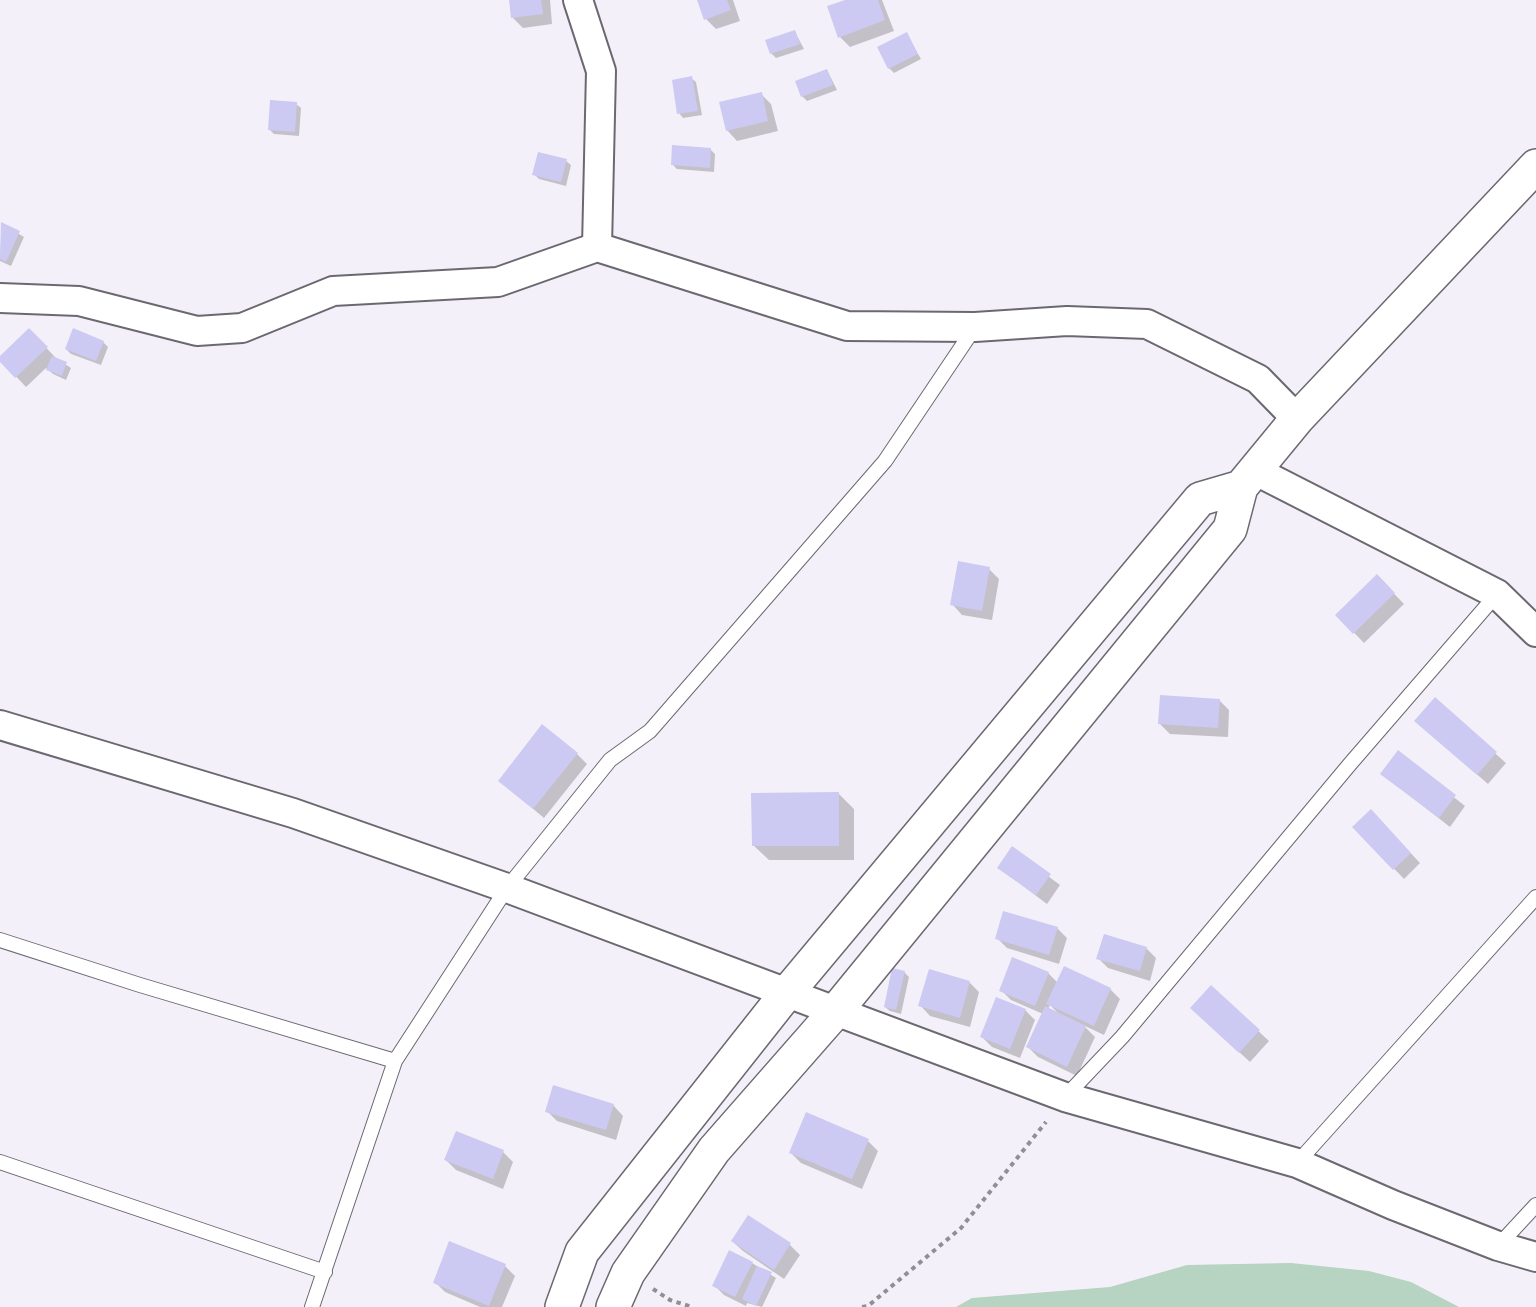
<!DOCTYPE html>
<html>
<head>
<meta charset="utf-8">
<style>
	body { margin:0 }
	canvas { display:block; background:#f4f0f9 }
</style>
</head>
<body>
<canvas width="1536" height="1307"></canvas>
<script>
const ctx = document.querySelector('canvas').getContext('2d');
ctx.lineJoin = 'round';
function paint(path, color) {
  ctx.fillStyle = color;
  ctx.fill(path, 'evenodd');
}
function toPath(rows) {
  const path = new Path2D();
  for (const r of rows) {
    path.moveTo(r[0], r[1]);
    for (let i = 2; i < r.length; i += 2) path.lineTo(r[i], r[i + 1]);
  }
  return path;
}
function trace(path, color, width, dash) {
  ctx.strokeStyle = color;
  ctx.lineWidth = width;
  ctx.lineCap = dash ? 'butt' : 'round';
  ctx.setLineDash(dash || []);
  ctx.stroke(path);
}
paint(toPath([
	[1291,1263,1369,1271,1411,1282,1459,1307,956,1307,972,1298,1110,1287,1187,1265]
]), '#b7d3c1');
paint(toPath([
	[511,0,550,0,552,24,523,28,513,18],
	[699,0,733,0,740,21,716,29,706,19],
	[849,0,882,0,894,31,850,47,840,37],
	[795,32,804,49,776,58,771,53],
	[906,34,921,59,894,73,889,68],
	[827,70,837,90,807,101,802,96],
	[691,78,696,82,702,115,683,118,679,113],
	[761,94,771,104,778,131,737,141,727,130],
	[296,104,301,108,299,136,274,134,269,129],
	[710,149,715,154,714,172,677,169,672,164],
	[566,161,571,165,566,186,539,179,534,174],
	[2,224,24,237,11,266,0,261],
	[29,330,56,358,71,368,66,380,53,374,46,368,26,387,0,360],
	[103,342,108,347,101,365,71,354,66,349],
	[989,569,999,579,992,620,962,615,952,604],
	[1377,576,1404,604,1364,643,1337,615],
	[1219,700,1229,710,1228,737,1170,734,1160,724],
	[1435,700,1506,763,1488,784,1426,730],
	[1398,753,1465,806,1450,827,1382,774],
	[577,754,587,764,544,818,500,781],
	[839,794,854,809,854,860,769,860,753,845],
	[1371,811,1420,863,1404,879,1354,827],
	[1012,849,1060,885,1047,904,999,868],
	[1057,928,1067,938,1059,964,1007,948,997,938],
	[1146,948,1156,958,1150,981,1108,968,1098,958],
	[904,972,909,977,901,1014,890,1011,885,1007],
	[1048,973,1058,983,1110,989,1120,999,1104,1035,1083,1025,1095,1037,1077,1076,1038,1057,1028,1047,1043,1014,1011,1000,1001,990],
	[1050,1005,1058,1013,1048,1009],
	[969,982,979,992,970,1027,930,1016,920,1005],
	[1211,987,1269,1041,1250,1062,1202,1018],
	[1025,1010,1035,1020,1020,1058,992,1047,982,1037],
	[613,1105,623,1116,616,1140,557,1121,547,1111],
	[868,1141,878,1151,862,1189,801,1163,791,1153],
	[503,1152,513,1162,503,1189,456,1170,446,1160],
	[748,1217,790,1245,800,1255,784,1279,743,1251,732,1241],
	[752,1263,776,1278,762,1307,747,1303,746,1306,724,1295,714,1285],
	[505,1266,515,1276,502,1307,480,1307,445,1292,435,1282]
]), '#0003');
paint(toPath([
	[509,0,541,0,543,14,511,18],
	[697,0,727,0,731,10,704,20],
	[845,0,878,0,885,20,838,38,827,6],
	[795,30,800,44,770,54,765,40],
	[907,32,918,54,888,69,877,47],
	[827,69,833,85,801,97,795,81],
	[692,76,698,111,677,114,672,80],
	[762,92,768,121,726,131,719,102],
	[270,100,297,102,295,132,268,130],
	[672,145,711,148,710,168,671,165],
	[538,152,567,159,561,182,532,175],
	[1,222,20,231,6,262,0,259],
	[29,328,48,347,15,378,0,362,0,356],
	[73,328,104,341,96,361,65,349],
	[52,356,67,362,62,376,46,370],
	[958,561,990,567,982,611,950,605],
	[1377,574,1395,593,1353,634,1335,615],
	[1160,695,1220,699,1218,728,1158,724],
	[1435,697,1497,752,1477,775,1414,721],
	[542,724,578,753,533,809,498,781],
	[1398,750,1456,795,1439,818,1380,774],
	[839,792,839,846,752,846,751,793],
	[1371,809,1411,853,1393,870,1352,827],
	[1012,846,1051,874,1036,895,997,868],
	[1003,911,1058,927,1049,955,995,939],
	[1104,934,1147,947,1140,971,1096,959],
	[1012,957,1049,972,1035,1006,999,991],
	[1064,966,1111,988,1094,1026,1046,1004],
	[892,968,905,971,896,1010,884,1007],
	[929,969,970,981,960,1018,918,1006],
	[1211,985,1260,1030,1239,1053,1190,1008],
	[996,997,1026,1009,1010,1049,980,1037],
	[1045,1006,1086,1026,1067,1067,1026,1047],
	[553,1085,614,1104,606,1130,545,1112],
	[806,1112,869,1139,852,1179,789,1153],
	[456,1131,504,1150,493,1179,444,1160],
	[748,1215,791,1243,774,1270,731,1241],
	[449,1241,506,1264,489,1306,433,1283],
	[729,1250,753,1262,735,1297,712,1286],
	[757,1266,772,1272,756,1306,742,1299]
]), '#ccc9f2');
const lane = toPath([
	[0,940,140,985,395,1061],
	[1065,1097,1122,1037,1350,764,1497,594],
	[0,1162,325,1272],
	[1297,1163,1536,897],
	[1498,1246,1536,1205],
	[312,1307,395,1061,507,888,610,760,650,731,885,461,975,327]
]);
const street = toPath([
	[578,0,601,71,597,247],
	[0,298,79,301,197,331,242,328,333,291,498,282,597,247,847,326,975,327,1067,321,1147,324,1258,379,1297,419],
	[1256,471,1497,594,1536,632],
	[0,725,293,813,507,888,1065,1097,1297,1163,1393,1205,1498,1246,1536,1257]
]);
const secondary = toPath([
	[562,1307,582,1252,786,994,1200,499,1241,487],
	[613,1307,628,1273,714,1150,835,1012,1230,529,1241,487,1297,419,1536,166]
]);
trace(lane, '#6c6870', 16);
trace(street, '#6c6870', 32);
trace(secondary, '#6c6870', 36);
trace(toPath([
	[653,1289,670,1300,692,1307],
	[862,1307,868,1306,961,1228,1046,1122]
]), '#918e95', 4, [4.5, 4.5]);
trace(lane, '#fff', 14);
trace(street, '#fff', 28);
trace(secondary, '#fff', 33);
</script>
</body>
</html>
